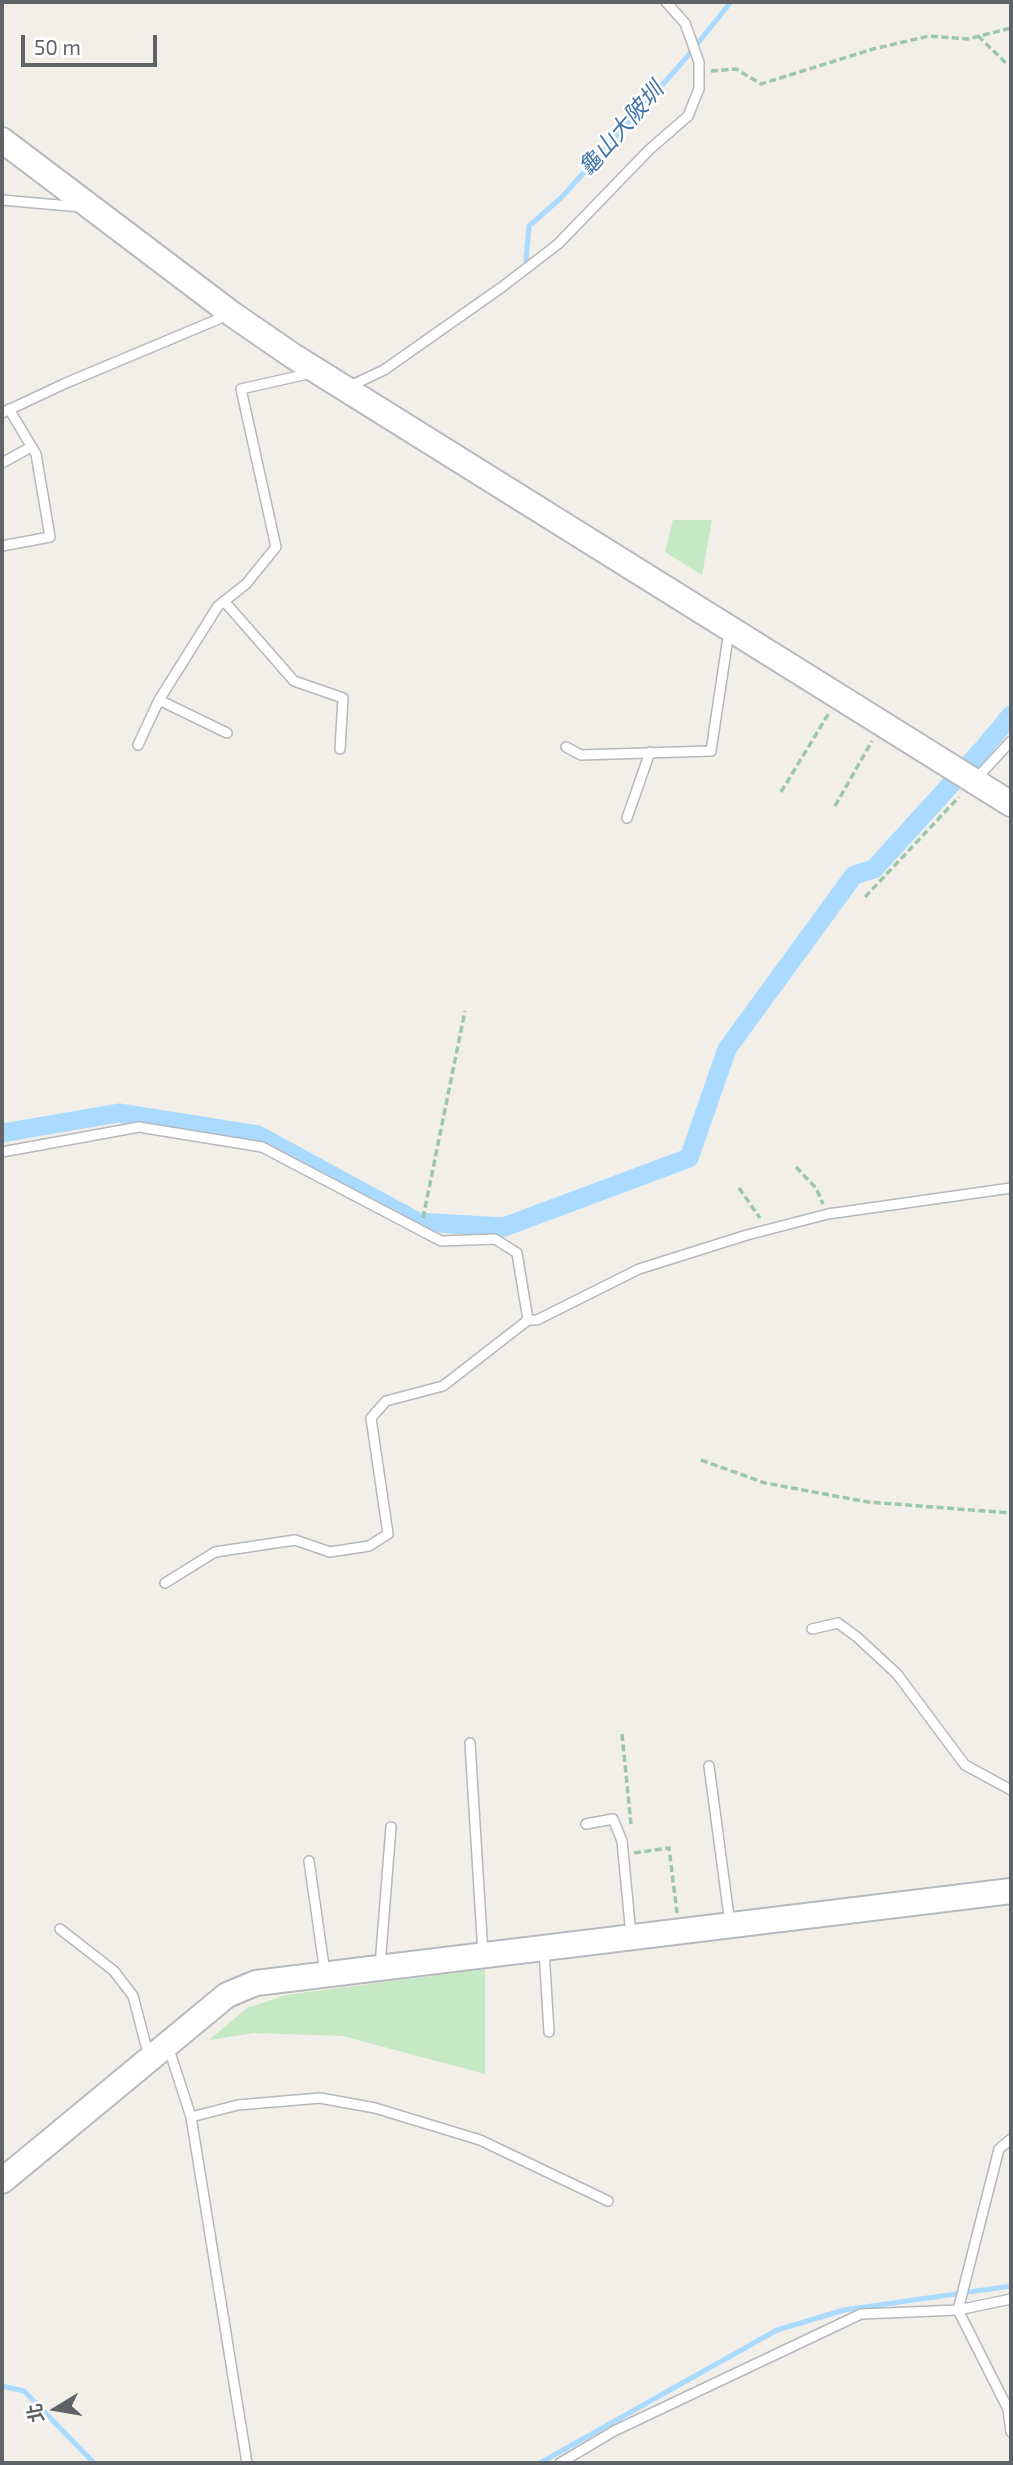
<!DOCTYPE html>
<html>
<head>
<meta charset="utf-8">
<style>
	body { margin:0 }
	#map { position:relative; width:1013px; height:2465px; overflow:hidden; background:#f1efe8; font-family:"Exo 2","Noto Sans TC",sans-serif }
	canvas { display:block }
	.frame { position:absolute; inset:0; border:4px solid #5f6368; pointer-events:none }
	.north { position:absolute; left:21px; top:2374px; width:70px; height:70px; -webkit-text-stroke:5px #fff; paint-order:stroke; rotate:259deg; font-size:19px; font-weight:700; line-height:28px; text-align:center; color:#5f6368 }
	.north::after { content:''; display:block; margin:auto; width:24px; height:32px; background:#5f6368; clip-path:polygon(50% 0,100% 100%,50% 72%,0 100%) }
	.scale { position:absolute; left:21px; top:35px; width:136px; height:32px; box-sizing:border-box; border:4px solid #5f6368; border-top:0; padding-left:9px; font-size:21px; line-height:24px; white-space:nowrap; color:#5f6368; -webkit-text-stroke:5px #fff; paint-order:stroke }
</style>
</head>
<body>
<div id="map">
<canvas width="1013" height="2465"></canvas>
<div class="frame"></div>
<div class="north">北</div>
<div class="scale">50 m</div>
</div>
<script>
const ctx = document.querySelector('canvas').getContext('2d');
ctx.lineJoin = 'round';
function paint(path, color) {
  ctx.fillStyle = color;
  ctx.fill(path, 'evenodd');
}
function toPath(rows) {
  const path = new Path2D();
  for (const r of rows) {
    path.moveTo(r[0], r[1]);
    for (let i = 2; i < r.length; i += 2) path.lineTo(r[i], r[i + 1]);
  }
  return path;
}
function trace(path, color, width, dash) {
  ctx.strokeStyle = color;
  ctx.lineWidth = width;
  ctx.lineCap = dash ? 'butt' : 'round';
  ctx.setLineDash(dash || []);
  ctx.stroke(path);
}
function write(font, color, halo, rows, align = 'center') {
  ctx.font = font + ' "Exo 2","Noto Sans TC",sans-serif';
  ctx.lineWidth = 5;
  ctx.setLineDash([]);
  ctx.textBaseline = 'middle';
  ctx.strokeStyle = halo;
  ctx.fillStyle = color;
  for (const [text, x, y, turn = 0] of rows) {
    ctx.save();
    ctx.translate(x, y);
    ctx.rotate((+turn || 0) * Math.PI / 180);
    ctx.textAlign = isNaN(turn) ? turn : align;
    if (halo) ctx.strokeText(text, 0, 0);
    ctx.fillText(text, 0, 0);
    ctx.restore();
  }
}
paint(toPath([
	[673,520,712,520,702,575,665,552],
	[485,1969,485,2074,343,2036,254,2033,209,2040,247,2008,286,1995]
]), '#c5e8c5');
trace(toPath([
	[526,260,529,226,562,197,681,64,731,2],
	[2,2386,24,2391,94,2463],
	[540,2463,777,2330,844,2310,1011,2286]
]), '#aadaff', 5);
trace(toPath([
	[2,1133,119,1113,258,1135,418,1222,504,1227,689,1158,727,1049,854,875,874,869,983,749,1011,715]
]), '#aadaff', 19);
const lane = toPath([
	[2,200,81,207],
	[350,386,384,370,502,287,558,244,649,150,688,116,699,89,699,62,685,23,666,2],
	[2,413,66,383,228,315],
	[2,463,31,447],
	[2,546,50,537,36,454,9,409],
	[224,601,294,681,343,698,340,749],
	[159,700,227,733],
	[138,745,159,700,218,606,246,584,276,547,241,389,312,373],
	[566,747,581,755,711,751,729,631],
	[975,780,1011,741],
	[627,818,650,752],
	[2,1152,139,1127,262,1147,441,1241,495,1239,517,1253,528,1320,537,1320,639,1269,747,1235,828,1214,1011,1188],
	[165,1583,215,1552,295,1540,330,1552,369,1546,388,1534,371,1418,386,1401,443,1386,528,1320],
	[812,1629,838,1623,857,1637,897,1674,965,1765,1011,1790],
	[470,1743,483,1954],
	[709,1766,730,1924],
	[586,1824,613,1819,622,1841,631,1935],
	[309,1861,325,1973],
	[60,1929,114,1971,133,1996,149,2057],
	[544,1950,549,2032],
	[380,1965,391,1827],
	[168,2046,191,2117,247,2463],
	[191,2117,238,2105,320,2098,375,2108,480,2140,608,2201],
	[1011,2139,999,2149,958,2310,1008,2409,1011,2432],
	[560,2463,614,2431,861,2314,958,2310,1011,2299]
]);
const secondary = toPath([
	[2,140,232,314,293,356,1011,804],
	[2,2181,227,1995,256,1983,1011,1891]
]);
trace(lane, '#b5b8bc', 12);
trace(secondary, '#b6babf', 28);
trace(toPath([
	[978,36,1007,64],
	[711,71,736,69,761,84,873,49,929,36,968,39,1011,28],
	[781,792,829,713],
	[835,806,872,741],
	[865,897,959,797],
	[796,1167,816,1188,823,1204],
	[739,1188,760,1218],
	[423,1218,465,1011],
	[701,1460,765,1483,868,1502,1011,1513],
	[622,1734,631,1824],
	[634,1853,669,1848,677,1913]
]), '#9cc7a9', 3.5, [7, 3.5]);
trace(lane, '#fff', 9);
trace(secondary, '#fff', 24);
write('italic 23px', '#4174aa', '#fff', [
	["龜山大陂圳",621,129,-49]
]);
</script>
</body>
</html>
